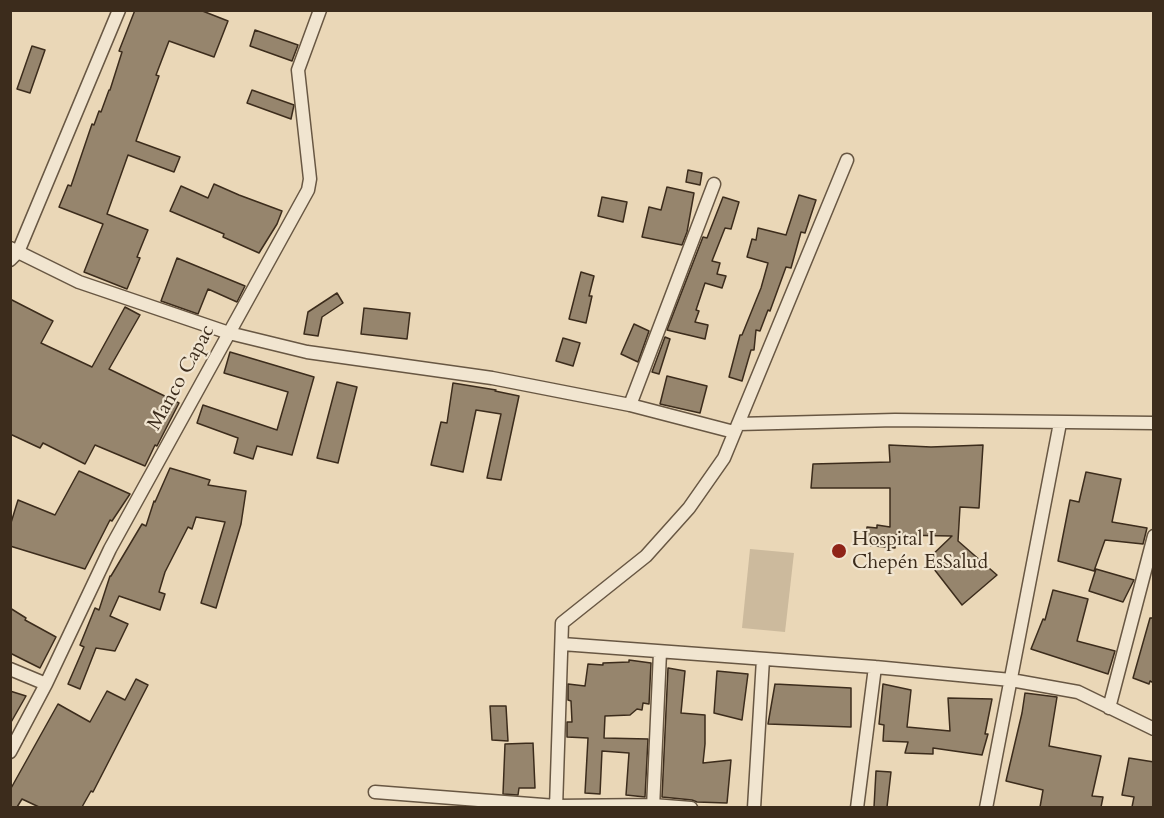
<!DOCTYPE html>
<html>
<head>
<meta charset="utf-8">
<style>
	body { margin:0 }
	#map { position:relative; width:1164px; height:818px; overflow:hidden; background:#ead7b7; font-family:Cardo,serif }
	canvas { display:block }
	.frame { position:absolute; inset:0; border:12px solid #3c2c1c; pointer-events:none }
</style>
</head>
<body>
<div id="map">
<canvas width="1164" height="818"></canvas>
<div class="frame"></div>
</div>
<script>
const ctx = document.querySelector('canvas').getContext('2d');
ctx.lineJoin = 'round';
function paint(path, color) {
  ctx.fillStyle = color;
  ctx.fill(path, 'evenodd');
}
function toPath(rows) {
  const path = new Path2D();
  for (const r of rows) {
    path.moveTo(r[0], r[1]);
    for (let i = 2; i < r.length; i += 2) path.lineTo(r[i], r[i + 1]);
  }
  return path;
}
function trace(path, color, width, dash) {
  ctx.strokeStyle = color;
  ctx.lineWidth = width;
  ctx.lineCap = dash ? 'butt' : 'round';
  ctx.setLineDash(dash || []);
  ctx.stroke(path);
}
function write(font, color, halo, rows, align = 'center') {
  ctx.font = font + ' Cardo,serif';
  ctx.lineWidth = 4.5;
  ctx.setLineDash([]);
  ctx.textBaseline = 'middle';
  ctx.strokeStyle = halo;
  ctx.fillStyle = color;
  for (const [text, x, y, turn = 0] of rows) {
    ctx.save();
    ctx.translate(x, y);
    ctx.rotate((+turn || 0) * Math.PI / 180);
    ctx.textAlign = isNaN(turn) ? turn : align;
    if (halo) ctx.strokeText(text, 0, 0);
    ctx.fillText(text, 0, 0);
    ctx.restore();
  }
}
paint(toPath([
	[750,549,794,553,785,632,742,628]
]), '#ccba9d');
const building = toPath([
	[135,10,200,10,228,21,214,57,169,41,156,75,159,76,136,141,180,157,174,172,128,155,107,214,148,230,137,257,140,258,127,289,84,272,103,224,59,207,68,185,71,186,92,124,94,125,99,111,101,112,109,90,110,90,122,52,119,51,135,10],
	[255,30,298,45,292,61,250,46,255,30],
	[32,46,45,50,30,93,17,89,32,46],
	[252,90,294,105,291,119,247,103,252,90],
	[688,170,702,173,700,185,686,182,688,170],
	[214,184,239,195,282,211,277,224,259,253,223,237,224,234,170,211,181,186,208,198,214,184],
	[667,187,694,193,687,232,682,245,642,237,649,207,661,210,667,187],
	[799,195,816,200,805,233,801,232,791,268,786,267,770,311,768,310,760,331,756,330,754,350,751,350,742,381,729,377,740,335,742,335,761,288,768,263,747,257,752,239,756,240,758,228,786,235,799,195],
	[602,197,627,202,623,222,598,216,602,197],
	[723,197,739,202,731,229,725,228,712,261,720,263,717,274,726,276,722,288,705,283,696,310,699,311,695,322,708,325,705,339,667,330,703,237,707,238,723,197],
	[177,258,245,286,237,302,208,289,198,314,161,301,177,258],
	[581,272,594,276,589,296,592,296,586,323,569,319,581,272],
	[337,293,343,303,322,317,318,336,304,334,308,312,337,293],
	[10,299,53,321,41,343,92,367,125,307,140,315,109,369,179,403,157,446,155,445,145,466,95,445,85,464,43,443,40,448,10,434,10,299],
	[364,308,410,313,407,339,361,334,364,308],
	[634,324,649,331,638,362,621,354,634,324],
	[665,337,670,339,659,374,652,372,665,337],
	[563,338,580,343,573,366,556,361,563,338],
	[230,352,314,377,292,455,257,446,253,459,234,453,238,438,197,423,203,405,277,430,288,392,224,373,230,352],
	[667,376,707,386,700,413,660,404,667,376],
	[337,382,357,387,338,463,317,458,337,382],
	[453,383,496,390,495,391,519,396,501,480,487,478,501,414,476,410,463,472,431,465,441,422,447,423,453,383],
	[889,445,931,447,983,445,979,508,960,507,958,541,997,575,962,605,927,560,952,536,896,535,895,548,865,545,867,527,877,528,877,525,890,527,890,488,811,488,813,464,890,462,889,445],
	[170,468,210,480,208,485,246,491,241,524,216,608,201,603,225,522,196,517,192,529,188,527,165,572,159,592,165,594,160,610,119,596,110,616,128,624,115,651,96,648,80,689,68,684,84,647,80,645,95,608,99,610,110,576,111,576,142,524,146,526,154,501,155,502,170,468],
	[79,471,130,494,112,521,110,520,85,569,10,546,10,526,18,500,55,515,79,471],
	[1086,472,1121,479,1112,522,1147,528,1143,544,1105,540,1094,571,1058,561,1070,500,1079,502,1086,472],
	[1096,569,1134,580,1123,602,1089,591,1096,569],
	[1053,590,1088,599,1077,641,1115,651,1108,674,1031,649,1043,619,1045,620,1053,590],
	[10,608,26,618,25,620,56,637,40,668,10,653,10,608],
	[1150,618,1154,618,1154,683,1150,681,1149,684,1133,678,1150,618],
	[629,660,651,663,649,704,643,703,642,710,637,709,630,715,605,716,604,738,648,739,645,797,626,795,629,753,602,751,600,794,585,793,588,738,567,737,567,722,572,722,571,701,568,700,568,684,585,686,588,664,603,665,603,663,629,662,629,660],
	[668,668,685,671,681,713,705,715,705,744,703,763,731,760,727,803,697,802,692,800,662,797,668,668],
	[717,671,748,674,742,720,714,713,717,671],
	[136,679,148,685,93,792,91,791,82,807,39,807,22,799,17,807,10,807,10,790,58,704,90,722,107,691,125,700,136,679],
	[775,684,851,688,851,727,768,724,775,684],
	[883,684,911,690,907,727,950,731,948,698,992,699,985,734,988,734,982,755,933,748,933,754,905,753,908,742,883,741,884,725,879,724,883,684],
	[10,691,26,696,10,724,10,691],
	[1025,693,1057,697,1049,746,1101,756,1092,796,1103,797,1101,807,1040,807,1043,790,1006,781,1022,713,1025,693],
	[490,706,506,706,508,741,492,740,490,706],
	[533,743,535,788,519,788,518,795,503,794,505,744,533,743],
	[1129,758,1154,762,1154,807,1132,807,1134,797,1122,795,1129,758],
	[876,771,891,772,887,807,874,807,876,771]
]);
paint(building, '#96856d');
trace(building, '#3c2c1c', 1.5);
const street = toPath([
	[10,248,79,282,229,333,307,352,492,378,630,405,734,432],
	[10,260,18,252,119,10],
	[630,405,714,184],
	[738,424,895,420,1154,423],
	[562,644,875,667,1011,680,1078,692,1154,729],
	[10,669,46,684],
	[1109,708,1154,536],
	[10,752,46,684,110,549,308,190,310,179,298,70,320,10],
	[375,792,556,806,653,805,691,808],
	[556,808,562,623,646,556,689,508,724,458,847,160],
	[653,808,660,652],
	[754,808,763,659],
	[857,808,875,667],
	[986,808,1060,423]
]);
trace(street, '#685743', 15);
trace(street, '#f1e5d0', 12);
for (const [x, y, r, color] of [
	[839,551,8,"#8f2418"]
]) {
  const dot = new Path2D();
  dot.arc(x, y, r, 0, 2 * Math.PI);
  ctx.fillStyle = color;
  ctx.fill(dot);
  trace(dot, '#f1e5d0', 2);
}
write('20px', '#3c2c1c', '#f1e5d0', [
	["Manco Capac",182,378,-61]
]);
write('20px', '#3c2c1c', '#f1e5d0', [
	["Hospital I",852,540],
	["Chepén EsSalud",852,563]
], 'left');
</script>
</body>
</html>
